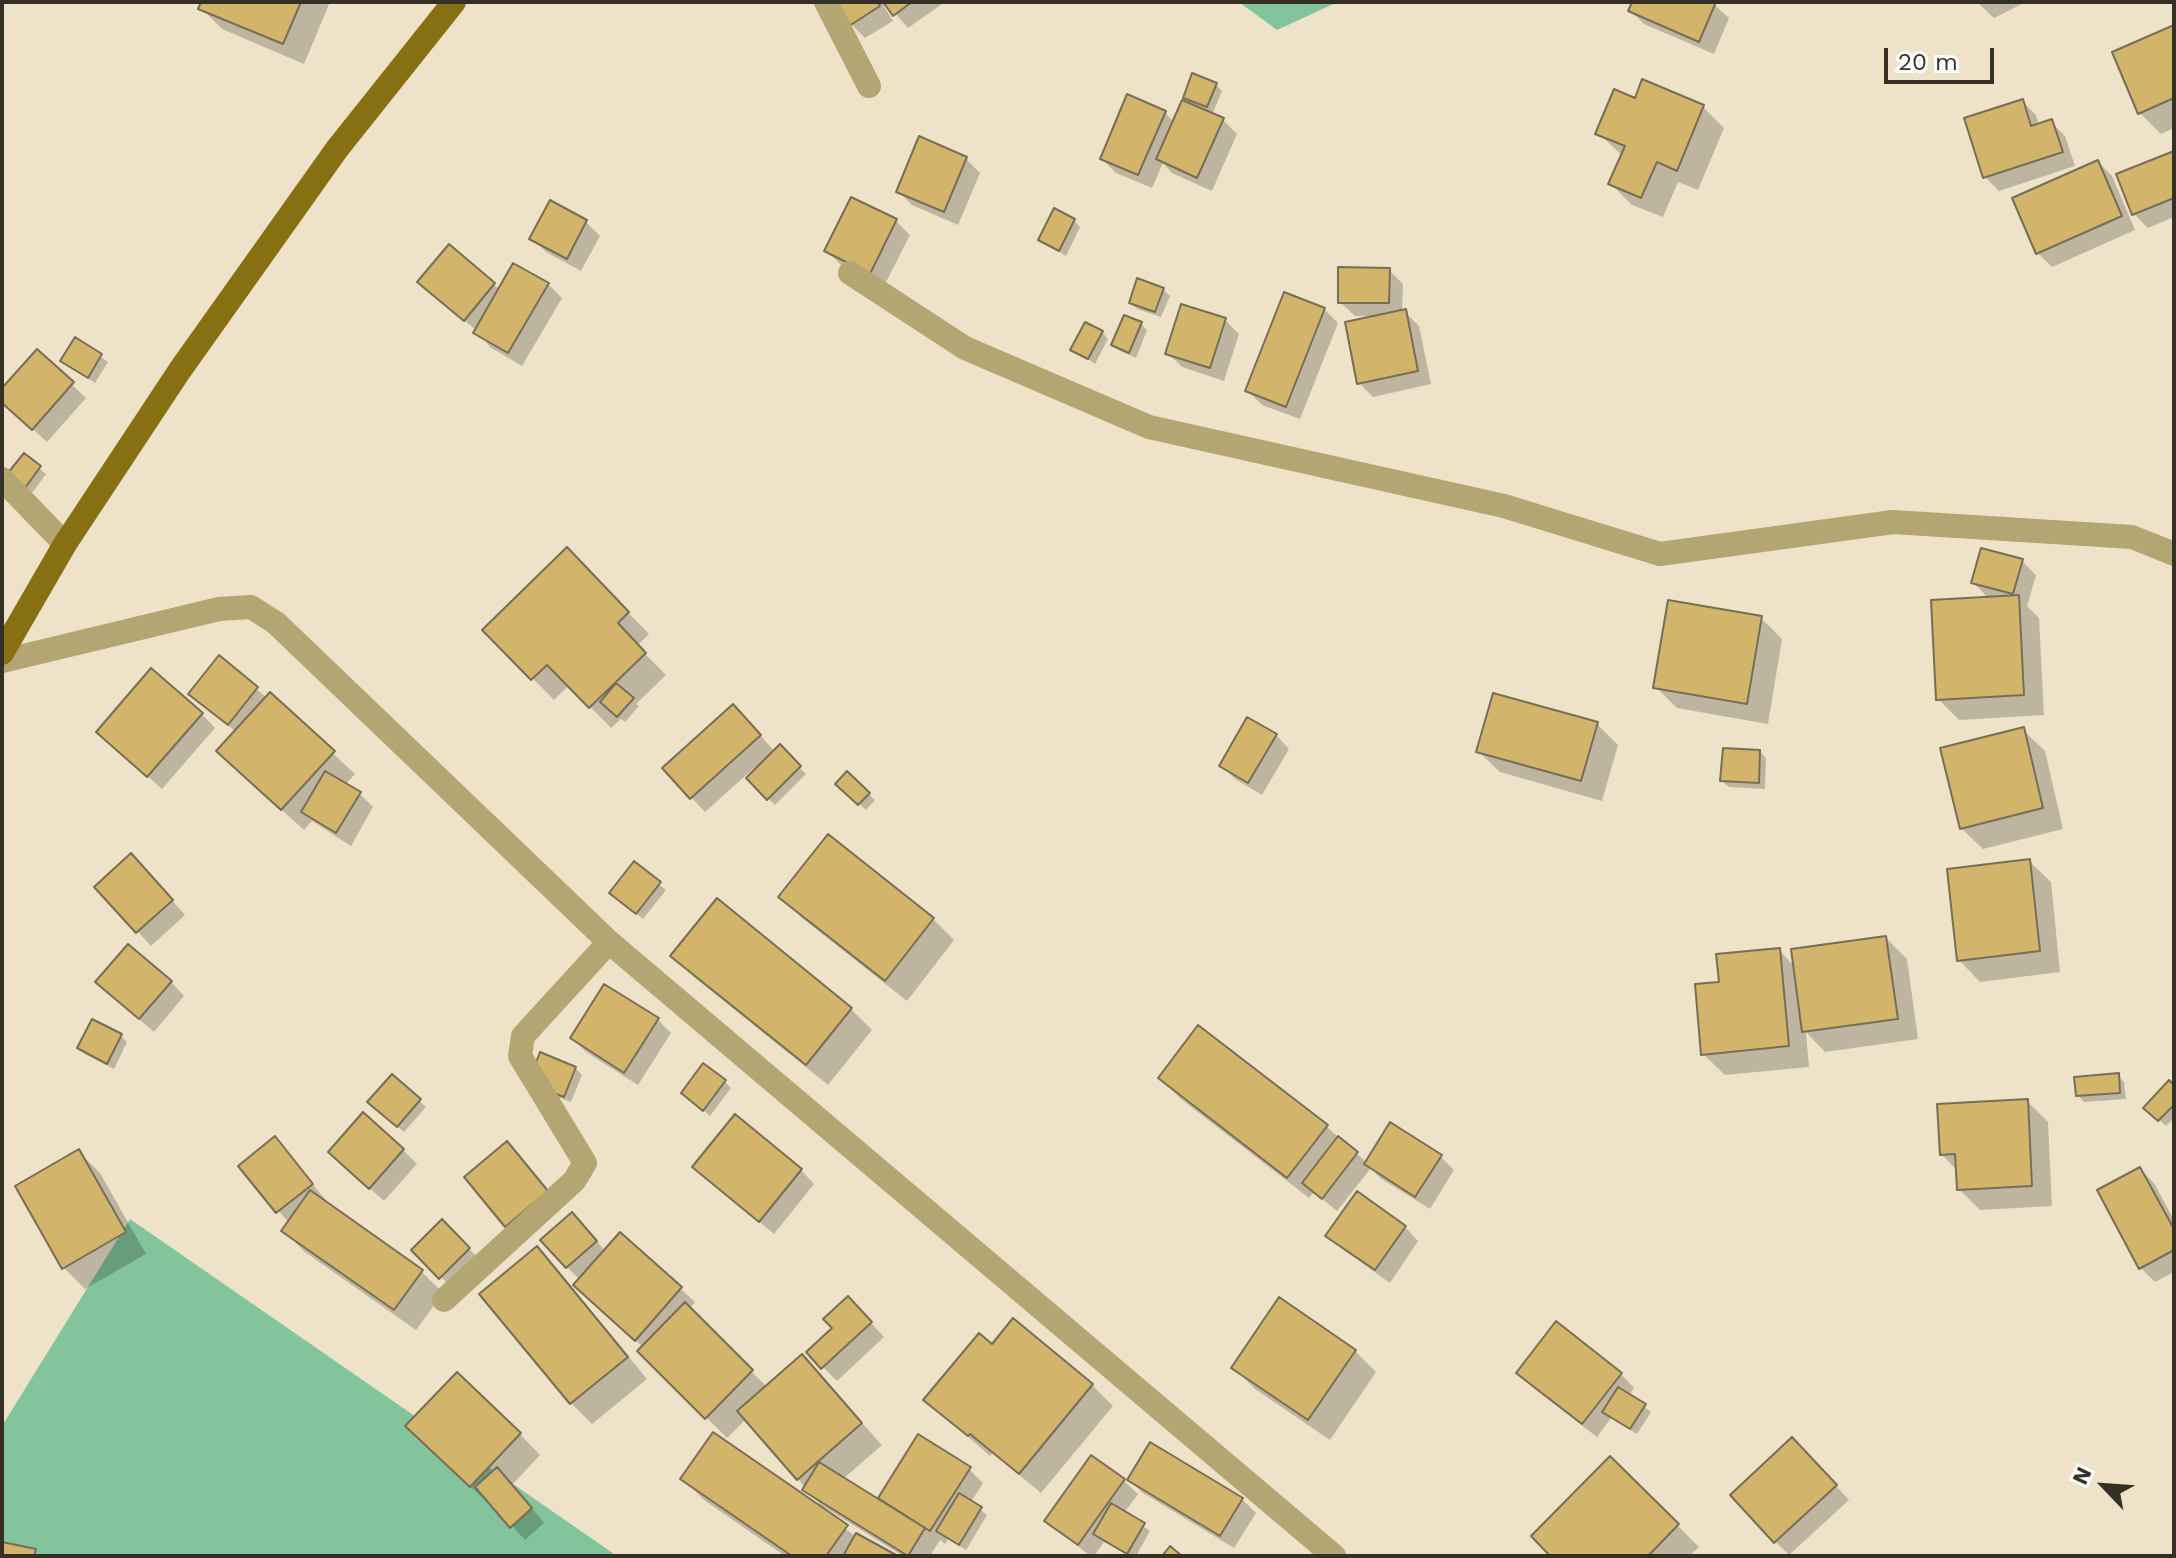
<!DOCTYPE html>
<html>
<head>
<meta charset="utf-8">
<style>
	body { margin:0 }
	#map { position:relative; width:2176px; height:1558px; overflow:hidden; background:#eee3c8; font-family:"Work Sans",sans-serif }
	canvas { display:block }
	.frame { position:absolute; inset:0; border:4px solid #343026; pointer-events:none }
	.north { position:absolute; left:2064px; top:1446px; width:80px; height:80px; -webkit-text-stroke:6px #fff; paint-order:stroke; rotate:295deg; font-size:22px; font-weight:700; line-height:32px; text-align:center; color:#343026 }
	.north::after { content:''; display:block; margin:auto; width:28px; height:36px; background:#343026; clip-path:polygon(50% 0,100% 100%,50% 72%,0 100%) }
	.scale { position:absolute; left:1884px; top:48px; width:110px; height:36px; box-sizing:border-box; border:4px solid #343026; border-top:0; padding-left:10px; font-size:24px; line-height:28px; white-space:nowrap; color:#343026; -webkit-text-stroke:6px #fff; paint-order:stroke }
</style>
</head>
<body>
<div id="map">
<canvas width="2176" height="1558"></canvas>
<div class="frame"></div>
<div class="north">N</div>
<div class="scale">20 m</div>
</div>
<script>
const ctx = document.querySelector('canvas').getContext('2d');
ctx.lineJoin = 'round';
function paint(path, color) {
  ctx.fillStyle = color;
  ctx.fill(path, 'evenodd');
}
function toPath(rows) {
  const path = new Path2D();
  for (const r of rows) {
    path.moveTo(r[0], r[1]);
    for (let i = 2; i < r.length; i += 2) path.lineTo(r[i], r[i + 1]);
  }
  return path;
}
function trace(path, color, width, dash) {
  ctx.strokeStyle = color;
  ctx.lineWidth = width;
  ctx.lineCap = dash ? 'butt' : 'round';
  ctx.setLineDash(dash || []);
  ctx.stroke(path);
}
paint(toPath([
	[1239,2,1338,2,1277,30],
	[130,1219,617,1556,2,1556,2,1426]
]), '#84c49c');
paint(toPath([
	[203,2,330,2,304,64,222,29,201,8],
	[837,2,945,2,908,28,886,3,883,5,893,21,865,38,851,24],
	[1634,2,1711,2,1729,18,1714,54,1644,24,1630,10],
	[1977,2,2026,2,1994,18],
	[2174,27,2174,128,2161,134,2140,113],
	[1215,84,1222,91,1212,115,1223,120,1237,134,1212,191,1172,173,1163,163,1152,188,1116,173,1102,159,1165,113,1175,123,1194,107,1185,98],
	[1636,101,1703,107,1724,128,1698,190,1678,182,1663,217,1632,205,1611,184,1623,156,1598,133],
	[2022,101,2036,115,2039,126,2051,122,2065,136,2075,166,1999,191,1985,177],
	[2174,153,2174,217,2148,228,2134,214],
	[966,159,980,173,958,225,912,205,898,191],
	[2098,162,2112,176,2135,230,2052,267,2038,253],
	[1074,220,1080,227,1066,256,1040,239],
	[896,221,910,235,884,286,841,265,827,251],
	[586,222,600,236,581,271,546,252,532,238],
	[449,247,500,290,548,284,562,298,522,366,490,347,477,331,434,295],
	[1389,270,1403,284,1402,312,1405,312,1419,326,1431,384,1373,397,1359,383,1374,316,1355,316,1340,302],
	[1163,289,1170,296,1161,317,1137,309,1131,302],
	[1324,309,1338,323,1300,419,1262,405,1248,391],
	[1225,320,1239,334,1224,381,1182,367,1168,353],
	[1141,324,1147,330,1136,358,1120,351,1114,345],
	[1102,332,1108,339,1095,364,1073,349],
	[75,339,108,362,95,383,63,360],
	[37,352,86,398,47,442,2,401,2,391],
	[24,456,46,474,32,493,10,474],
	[567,550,649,634,637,646,666,675,636,704,639,706,625,722,621,719,611,728,569,685,554,700,485,630],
	[2022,561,2036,575,2027,606,2039,618,2044,715,1959,720,1938,699,1989,599,1973,582],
	[1761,618,1782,639,1768,724,1677,708,1656,687],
	[220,658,267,698,270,695,355,774,345,785,359,793,373,807,351,846,312,821,304,830,240,772,236,732,191,694],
	[202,714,215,728,162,789,113,745],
	[747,720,775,752,780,747,806,774,775,805,748,778,757,770,754,768,705,812,665,769],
	[1597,724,1618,745,1602,801,1500,772,1478,751],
	[2023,730,2045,751,2063,829,1983,849,1961,828],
	[1276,735,1289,749,1262,795,1235,779,1221,765],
	[1760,752,1766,758,1765,789,1729,787,1722,781],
	[847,774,875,800,866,810,838,783],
	[828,836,933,919,954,940,907,1001,802,918,781,897],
	[2029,861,2051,882,2060,972,1980,982,1959,960],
	[634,864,666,890,643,919,618,899],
	[145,870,185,915,151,946,97,887],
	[1886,938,1907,959,1918,1039,1825,1052,1806,1032,1809,1067,1725,1075,1703,1054,1721,984,1779,950,1795,967],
	[673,956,851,1009,872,1030,828,1085,694,977],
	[171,982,184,996,154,1032,112,996],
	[657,1019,671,1033,638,1085,586,1052,572,1038],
	[1199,1027,1327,1127,1367,1163,1440,1156,1454,1170,1430,1209,1380,1178,1371,1168,1337,1211,1314,1192,1309,1198,1181,1099,1160,1078],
	[121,1036,127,1042,114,1069,85,1054,79,1048],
	[575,1068,582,1075,571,1102,537,1089],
	[392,1076,426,1107,404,1132,376,1108],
	[2118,1076,2124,1082,2126,1099,2084,1102,2078,1095],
	[725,1082,731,1088,710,1116,690,1099],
	[2174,1087,2174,1118,2166,1126,2146,1108],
	[2027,1101,2048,1122,2052,1206,1980,1210,1959,1189,1958,1171,1942,1155],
	[275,1139,325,1199,322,1201,422,1272,443,1293,416,1330,305,1252,284,1231,289,1223,241,1166],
	[403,1150,417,1164,384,1201,345,1166],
	[79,1152,100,1173,146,1254,85,1289,64,1268],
	[695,1167,801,1170,814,1184,774,1234],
	[2140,1169,2154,1183,2174,1220,2174,1272,2155,1282,2141,1268,2099,1191],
	[442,1222,483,1263,455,1291,414,1250],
	[1405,1227,1418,1241,1390,1283,1342,1249,1328,1235],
	[586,1228,605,1251,620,1234,695,1302,689,1309,767,1387,802,1357,882,1445,843,1479,878,1501,919,1436,969,1469,983,1483,971,1502,987,1515,966,1550,948,1539,945,1544,940,1540,930,1556,903,1556,824,1507,822,1510,856,1537,894,1556,785,1556,704,1500,683,1479,822,1507,746,1419,727,1438,640,1351,643,1347,589,1299,580,1280,567,1267],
	[537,1249,558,1270,647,1379,592,1424,571,1403],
	[862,1313,884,1337,837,1381,809,1353],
	[993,1346,1092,1385,1113,1406,1041,1493,993,1453,990,1456,926,1400],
	[1355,1351,1376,1372,1330,1440,1255,1389,1234,1368],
	[1518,1373,1621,1374,1634,1388,1629,1396,1651,1412,1637,1434,1611,1418,1597,1437,1532,1387],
	[520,1434,540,1455,512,1485,544,1523,525,1540,493,1505,492,1507,429,1447],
	[1806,1453,1849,1500,1789,1555,1775,1541],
	[1610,1459,1699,1547,1689,1556,1553,1556],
	[1129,1480,1242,1499,1256,1513,1234,1548,1143,1493],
	[1124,1481,1138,1494,1124,1513,1150,1531,1136,1556,1129,1556,1104,1542,1094,1556,1090,1556,1047,1521]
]), '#0003');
const building = toPath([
	[201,2,301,2,283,44,198,9,201,2],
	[835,2,878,2,880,6,849,26,835,2],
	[883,2,912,2,893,16,883,2],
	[1632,2,1716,2,1699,42,1628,11,1632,2],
	[2174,25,2174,98,2138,114,2112,52,2174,25],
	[1192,73,1217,83,1207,107,1183,98,1192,73],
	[1642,79,1704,105,1677,171,1657,162,1641,198,1608,184,1625,146,1595,134,1614,89,1635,98,1642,79],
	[1127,94,1166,111,1138,175,1100,159,1127,94],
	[2023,99,2031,126,2052,119,2063,152,1983,178,1964,118,2023,99],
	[1182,100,1224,118,1197,178,1156,159,1182,100],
	[919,136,967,157,944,212,896,192,919,136],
	[2174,151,2174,198,2132,215,2116,174,2174,151],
	[2098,160,2122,216,2036,254,2012,198,2098,160],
	[851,197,897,219,870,274,824,251,851,197],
	[550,200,587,220,567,259,529,239,550,200],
	[1054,208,1075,219,1059,251,1038,240,1054,208],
	[449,244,495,283,464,321,417,282,449,244],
	[513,263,549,283,508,353,473,333,513,263],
	[1338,267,1390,268,1389,303,1338,303,1338,267],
	[1137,278,1164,288,1155,312,1129,303,1137,278],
	[1284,292,1325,308,1286,407,1245,391,1284,292],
	[1181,304,1226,318,1210,368,1165,354,1181,304],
	[1406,309,1418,371,1357,384,1345,322,1406,309],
	[1124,315,1142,322,1129,353,1111,345,1124,315],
	[1085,322,1103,331,1088,359,1070,350,1085,322],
	[75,337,102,354,88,378,60,361,75,337],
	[37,349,74,382,32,430,2,403,2,388,37,349],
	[24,453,41,466,25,488,7,474,24,453],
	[567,547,629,612,618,623,646,653,589,708,547,665,531,680,482,630,567,547],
	[1981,548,2023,559,2013,594,1971,583,1981,548],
	[2019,595,2024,695,1936,700,1931,600,2019,595],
	[1668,600,1762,616,1747,704,1653,688,1668,600],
	[219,655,258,687,228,725,188,694,219,655],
	[151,668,203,713,147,777,96,732,151,668],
	[616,683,634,698,617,717,600,702,616,683],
	[270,692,335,751,281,810,216,751,270,692],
	[1493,693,1598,722,1581,781,1476,752,1493,693],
	[733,704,761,735,690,799,662,768,733,704],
	[1247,717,1277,734,1248,783,1219,766,1247,717],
	[2024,727,2043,808,1960,829,1940,748,2024,727],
	[780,744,801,766,767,800,746,778,780,744],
	[1723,748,1760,750,1759,783,1720,781,1723,748],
	[325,771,361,792,336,833,301,812,325,771],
	[847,771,870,793,858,805,835,784,847,771],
	[828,834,934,918,885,981,778,897,828,834],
	[131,853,173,900,136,933,94,887,131,853],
	[2030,859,2040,951,1957,961,1947,869,2030,859],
	[634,861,661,882,636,914,609,893,634,861],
	[717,898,852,1008,806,1065,670,956,717,898],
	[1886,936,1898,1019,1802,1032,1791,949,1886,936],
	[128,944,172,981,139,1019,95,982,128,944],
	[1780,948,1789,1046,1701,1055,1695,984,1719,982,1716,954,1780,948],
	[604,984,659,1018,624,1073,570,1038,604,984],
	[92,1019,122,1034,107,1064,77,1048,92,1019],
	[1198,1025,1328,1125,1287,1178,1158,1078,1198,1025],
	[540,1052,576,1067,564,1097,528,1083,540,1052],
	[703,1063,726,1080,703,1111,681,1093,703,1063],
	[2119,1073,2120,1093,2076,1096,2074,1077,2119,1073],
	[392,1074,421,1099,397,1127,367,1102,392,1074],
	[2169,1080,2174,1085,2174,1105,2158,1121,2143,1108,2169,1080],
	[2028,1099,2032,1186,1957,1190,1955,1154,1940,1155,1937,1104,2028,1099],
	[363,1112,404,1149,369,1189,328,1152,363,1112],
	[735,1114,802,1169,759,1222,692,1167,735,1114],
	[1390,1122,1442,1155,1415,1197,1364,1164,1390,1122],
	[275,1136,313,1184,276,1213,238,1166,275,1136],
	[1338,1136,1358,1152,1322,1199,1302,1183,1338,1136],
	[507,1141,548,1191,505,1227,464,1177,507,1141],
	[79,1149,126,1232,62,1269,15,1186,79,1149],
	[2140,1167,2174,1229,2174,1250,2139,1269,2097,1190,2140,1167],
	[310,1190,423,1270,394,1310,281,1231,310,1190],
	[1357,1191,1406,1226,1375,1270,1325,1236,1357,1191],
	[572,1212,597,1241,566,1268,540,1240,572,1212],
	[442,1219,470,1248,439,1279,411,1250,442,1219],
	[620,1232,682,1287,635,1341,573,1285,620,1232],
	[537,1246,628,1357,570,1404,479,1294,537,1246],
	[848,1296,872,1322,821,1369,806,1352,832,1328,823,1319,848,1296],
	[1279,1297,1356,1350,1308,1420,1231,1368,1279,1297],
	[685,1302,753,1370,705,1419,637,1351,685,1302],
	[1013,1318,1093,1384,1019,1474,970,1434,968,1436,923,1400,979,1333,992,1344,1013,1318],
	[1556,1321,1622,1373,1582,1424,1516,1373,1556,1321],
	[802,1354,862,1423,797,1480,737,1411,802,1354],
	[457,1372,521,1433,470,1487,405,1426,457,1372],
	[1618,1387,1646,1404,1630,1429,1602,1412,1618,1387],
	[713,1432,848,1525,826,1556,792,1556,680,1479,713,1432],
	[918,1434,971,1467,930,1531,878,1498,918,1434],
	[1792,1437,1837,1485,1774,1543,1730,1495,1792,1437],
	[1150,1442,1243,1498,1220,1536,1127,1480,1150,1442],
	[1091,1455,1125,1479,1078,1545,1044,1521,1091,1455],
	[1610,1456,1679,1524,1648,1556,1550,1556,1531,1536,1610,1456],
	[819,1462,925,1528,908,1556,802,1490,819,1462],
	[497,1467,532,1508,510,1528,475,1487,497,1467],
	[959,1493,982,1507,959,1545,936,1531,959,1493],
	[1111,1503,1145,1523,1127,1554,1093,1534,1111,1503],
	[856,1533,898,1556,843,1556,856,1533],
	[2,1542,36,1549,34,1556,2,1556,2,1542],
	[1170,1546,1182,1556,1162,1556,1170,1546]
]);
paint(building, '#d2b46b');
trace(building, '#776e56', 2);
trace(toPath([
	[826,2,869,86],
	[850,273,965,348,1149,427,1504,506,1660,554,1893,522,2132,537,2174,554],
	[2,479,65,544],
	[2,661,219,609,251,607,276,623,609,942,1334,1556],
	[444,1300,574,1181,585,1163,520,1056,523,1036,609,942]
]), '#b4a672', 24);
trace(toPath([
	[2,653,65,544,180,370,337,149,454,2]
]), '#877011', 24);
</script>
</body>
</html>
